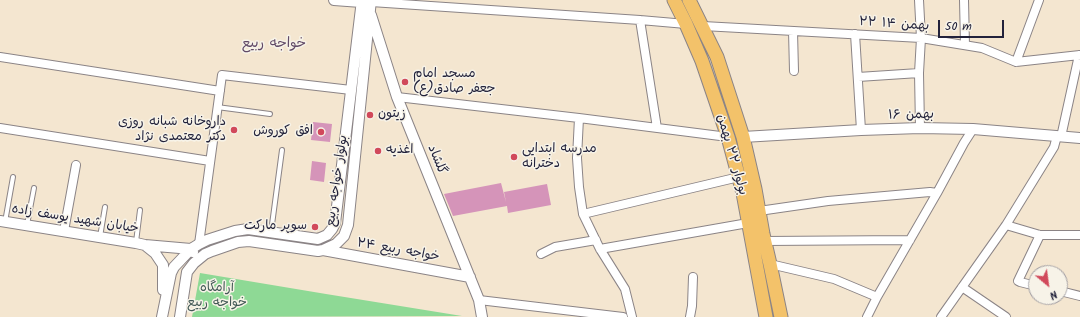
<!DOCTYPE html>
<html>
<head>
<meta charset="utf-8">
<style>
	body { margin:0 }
	#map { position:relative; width:1080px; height:317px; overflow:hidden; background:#f4e6d0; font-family:Kalam,sans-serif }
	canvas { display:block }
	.north { position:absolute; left:1028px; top:265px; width:40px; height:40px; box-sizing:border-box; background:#f7f3e8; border:1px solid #a29fa3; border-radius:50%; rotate:151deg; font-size:11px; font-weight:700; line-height:16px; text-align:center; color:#22223b }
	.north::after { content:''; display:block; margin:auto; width:14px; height:18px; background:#d1495b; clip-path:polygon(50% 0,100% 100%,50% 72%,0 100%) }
	.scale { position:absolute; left:938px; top:20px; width:66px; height:18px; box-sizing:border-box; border:2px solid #22223b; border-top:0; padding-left:5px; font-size:12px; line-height:14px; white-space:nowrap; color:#22223b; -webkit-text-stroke:3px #f7f3e8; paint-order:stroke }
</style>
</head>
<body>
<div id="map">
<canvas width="1080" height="317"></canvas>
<div class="north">N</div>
<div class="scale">50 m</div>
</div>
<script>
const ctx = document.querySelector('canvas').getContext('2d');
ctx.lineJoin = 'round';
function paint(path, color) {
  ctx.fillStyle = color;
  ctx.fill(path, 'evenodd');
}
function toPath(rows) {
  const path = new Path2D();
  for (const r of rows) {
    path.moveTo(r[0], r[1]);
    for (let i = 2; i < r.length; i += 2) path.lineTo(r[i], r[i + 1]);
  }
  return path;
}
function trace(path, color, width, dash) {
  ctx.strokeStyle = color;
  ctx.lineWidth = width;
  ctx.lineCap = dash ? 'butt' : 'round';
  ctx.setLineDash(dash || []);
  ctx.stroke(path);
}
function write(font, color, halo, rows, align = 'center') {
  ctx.font = font + ' Kalam,"Playpen Sans Arabic",sans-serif';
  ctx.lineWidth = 3;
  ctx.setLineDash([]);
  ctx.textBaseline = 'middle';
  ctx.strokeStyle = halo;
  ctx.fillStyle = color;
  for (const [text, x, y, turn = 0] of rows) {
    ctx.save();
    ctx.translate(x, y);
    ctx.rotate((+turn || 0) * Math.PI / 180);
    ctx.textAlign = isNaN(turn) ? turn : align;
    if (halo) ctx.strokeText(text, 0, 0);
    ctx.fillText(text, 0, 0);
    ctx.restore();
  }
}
paint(toPath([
	[200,273,326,294,462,316,192,317]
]), '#8ed995');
paint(toPath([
	[313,122,332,124,330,142,311,140],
	[312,161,326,163,324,182,310,180],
	[501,183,506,202,504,192,547,184,551,205,508,213,507,206,453,216,444,194]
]), '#d594b9');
const service = toPath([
	[217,107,270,114],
	[5,222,13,177],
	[27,225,34,188],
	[271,232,282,150],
	[100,237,105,207],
	[136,242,140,210]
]);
const minor = toPath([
	[919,0,921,38,919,73,920,128],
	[964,0,965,45],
	[371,2,640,20,686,24],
	[640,20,657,128],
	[703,26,921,38,982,48,1016,62,1080,55],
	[793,31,794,71],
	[855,34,861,130],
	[0,57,220,91],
	[1016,62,1039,0],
	[858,77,919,73],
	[397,97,579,118,728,137],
	[579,118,577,158,579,187,583,214,600,249,625,289,632,317],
	[0,128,210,161],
	[1061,137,1079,55],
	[759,211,828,201,930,192,937,193],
	[583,214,739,177],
	[1006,225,1040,235,1080,235],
	[64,231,76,165],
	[764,241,910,240],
	[199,244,222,75,351,90],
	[600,249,748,223],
	[541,254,555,247,596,240],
	[770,264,834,279,877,297],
	[1036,286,1020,282,1018,281,1040,235],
	[962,287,1006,317],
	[1060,291,1080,296],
	[479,300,623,317],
	[690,317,692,306,693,277],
	[867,317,877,297,937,193,964,143,973,129],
	[941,317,1006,225,1054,147,1057,136]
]);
const tertiary = toPath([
	[334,0,361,2],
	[371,15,397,97,479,300,482,317],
	[743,137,861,130,920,128,973,129,1080,138],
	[0,221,136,243,145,245,191,249,193,252],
	[145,245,155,253,163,265,163,290],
	[323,250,470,277],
	[162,317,171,273,174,267,191,249,199,244,207,240,235,231,248,229,318,239,327,235,332,229,335,223,362,0],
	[180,317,187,272,194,263,205,254,212,251,238,242,249,241,318,251,323,250,336,244,344,236,348,225,371,0]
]);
const primary = toPath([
	[674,0,686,24,702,61,728,137,743,193,766,317],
	[689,0,717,57,743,137,755,189,763,234,770,264,781,317]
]);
trace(service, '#8b8486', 6);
trace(minor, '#8b8486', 10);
trace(tertiary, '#8b8486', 12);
trace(primary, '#8b8486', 15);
trace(service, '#fff', 4);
trace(minor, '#fff', 8);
trace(tertiary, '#fff', 10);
trace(primary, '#f3c26a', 13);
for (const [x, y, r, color] of [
	[405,82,4,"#d1495b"],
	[370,115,4,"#d1495b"],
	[234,130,4,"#d1495b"],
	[321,132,4,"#d1495b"],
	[378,151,4,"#d1495b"],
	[514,157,4,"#d1495b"],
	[315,227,4,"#d1495b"]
]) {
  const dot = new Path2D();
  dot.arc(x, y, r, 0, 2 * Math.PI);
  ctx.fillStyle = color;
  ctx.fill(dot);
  trace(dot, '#f7f3e8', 1.5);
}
write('13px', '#22223b', '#f7f3e8', [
	["۲۲ بهمن ۱۴",894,25,4],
	["بهمن ۱۶",911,116,-1],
	["بولوار ۲۲ بهمن",731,155,74],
	["گلشاد",436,160,68],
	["بولوار خواجه ربیع",338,181,-82],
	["خیابان شهید یوسف زاده",75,220,9],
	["خواجه ربیع ۲۴",398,251,10]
]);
write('13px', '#22223b', '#f7f3e8', [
	["مسجد امام",413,75],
	["جعفر صادق(ع)",413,90],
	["زیتون",378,115],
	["داروخانه شبانه روزی",226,123,"right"],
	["دکتر معتمدی نژاد",226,138,"right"],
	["افق کوروش",313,132,"right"],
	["مدرسه ابتدایی",522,150],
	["دخترانه",522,165],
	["اغذیه",386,151],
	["سوپر مارکت",307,227,"right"]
], 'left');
write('13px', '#425956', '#f7f3e8', [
	["آرامگاه",217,289],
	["خواجه ربیع",217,304]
]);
write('14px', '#614a67', '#f7f3e8', [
	["خواجه ربیع",274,45]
]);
</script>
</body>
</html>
